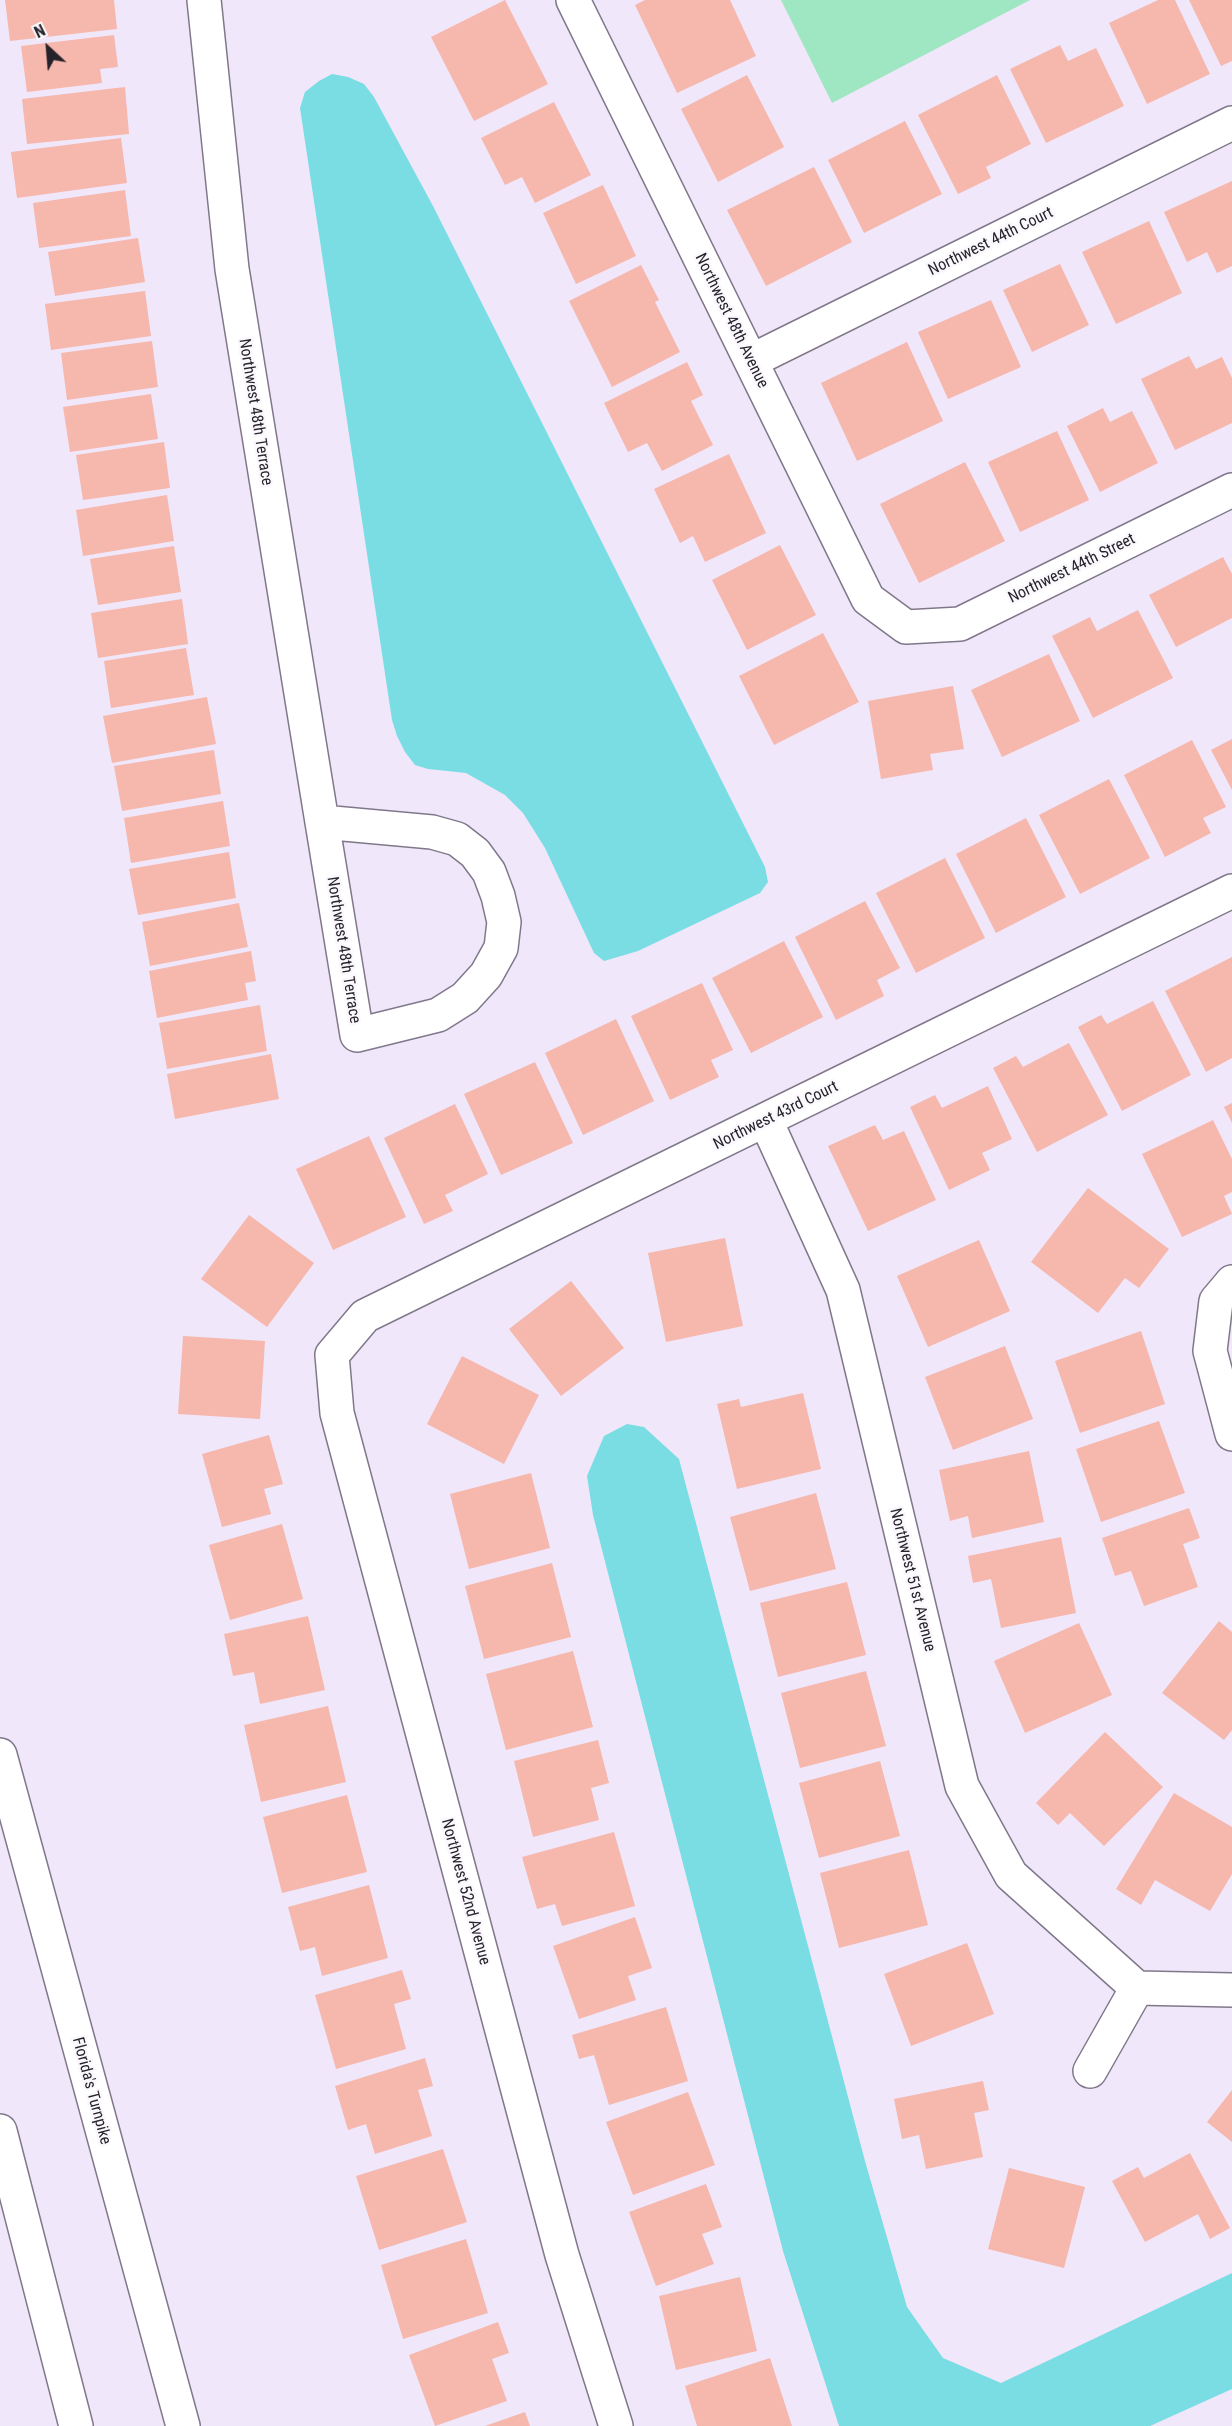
<!DOCTYPE html>
<html>
<head>
<meta charset="utf-8">
<style>
	body { margin:0 }
	#map { position:relative; width:1232px; height:2426px; overflow:hidden; background:#f0e7fb; font-family:"Roboto Condensed",sans-serif }
	canvas { display:block }
	.north { position:absolute; left:18px; top:18px; width:60px; height:60px; -webkit-text-stroke:4px #faf8fc; paint-order:stroke; rotate:334deg; font-size:16px; font-weight:700; line-height:24px; text-align:center; color:#26232a }
	.north::after { content:''; display:block; margin:auto; width:21px; height:27px; background:#26232a; clip-path:polygon(50% 0,100% 100%,50% 72%,0 100%) }
</style>
</head>
<body>
<div id="map">
<canvas width="1232" height="2426"></canvas>
<div class="north">N</div>
</div>
<script>
const ctx = document.querySelector('canvas').getContext('2d');
ctx.lineJoin = 'round';
function paint(path, color) {
  ctx.fillStyle = color;
  ctx.fill(path, 'evenodd');
}
function toPath(rows) {
  const path = new Path2D();
  for (const r of rows) {
    path.moveTo(r[0], r[1]);
    for (let i = 2; i < r.length; i += 2) path.lineTo(r[i], r[i + 1]);
  }
  return path;
}
function trace(path, color, width, dash) {
  ctx.strokeStyle = color;
  ctx.lineWidth = width;
  ctx.lineCap = dash ? 'butt' : 'round';
  ctx.setLineDash(dash || []);
  ctx.stroke(path);
}
function write(font, color, halo, rows, align = 'center') {
  ctx.font = font + ' "Roboto Condensed",sans-serif';
  ctx.lineWidth = 5;
  ctx.setLineDash([]);
  ctx.textBaseline = 'middle';
  ctx.strokeStyle = halo;
  ctx.fillStyle = color;
  for (const [text, x, y, turn = 0] of rows) {
    ctx.save();
    ctx.translate(x, y);
    ctx.rotate((+turn || 0) * Math.PI / 180);
    ctx.textAlign = isNaN(turn) ? turn : align;
    if (halo) ctx.strokeText(text, 0, 0);
    ctx.fillText(text, 0, 0);
    ctx.restore();
  }
}
paint(toPath([
	[781,0,1030,0,832,103]
]), '#9fe6c3');
paint(toPath([
	[332,74,348,77,364,84,374,97,433,206,765,867,768,882,760,893,638,951,604,961,594,953,545,848,523,813,505,795,466,773,428,769,415,765,405,752,397,736,392,720,300,108,305,92,319,81],
	[627,1424,644,1427,679,1459,865,2161,907,2307,943,2358,1001,2383,1232,2273,1232,2389,1150,2426,839,2426,783,2251,593,1515,587,1476,604,1436]
]), '#79dde3');
paint(toPath([
	[5,0,114,0,117,29,10,41],
	[505,0,548,84,474,121,431,37],
	[645,0,730,0,756,56,677,93,635,5],
	[1158,0,1175,0,1210,74,1147,104,1109,23],
	[1189,0,1232,0,1232,61,1221,66],
	[114,35,118,67,100,69,102,83,27,92,21,46],
	[1060,45,1068,61,1096,48,1124,106,1046,143,1010,69],
	[747,75,784,147,718,182,681,109],
	[997,75,1031,144,986,167,991,178,958,194,918,115],
	[125,87,129,134,27,144,22,99],
	[554,102,591,175,535,203,522,177,505,185,481,138],
	[905,121,942,194,864,233,828,160],
	[121,138,127,183,17,198,11,152],
	[814,167,852,242,766,286,727,210],
	[1232,181,1232,266,1217,273,1207,252,1187,262,1164,212],
	[603,185,636,256,576,284,543,213],
	[125,190,131,236,39,248,33,203],
	[1149,221,1182,293,1116,324,1082,252],
	[138,238,145,282,55,296,48,252],
	[1060,264,1089,325,1032,352,1003,290],
	[641,265,659,300,655,302,680,352,612,387,569,301],
	[145,291,151,336,51,350,45,304],
	[991,300,1021,367,948,399,918,332],
	[152,341,158,387,67,400,61,353],
	[907,342,943,421,857,461,821,383],
	[1189,356,1196,369,1222,357,1232,378,1232,423,1175,450,1141,379],
	[687,362,703,395,691,401,713,445,662,471,647,443,628,452,604,403],
	[151,394,158,439,70,452,63,407],
	[1103,408,1110,422,1132,411,1158,463,1100,492,1067,426],
	[1057,431,1089,500,1020,532,988,462],
	[164,442,170,488,83,500,76,455],
	[729,454,766,533,705,562,693,536,680,543,654,489],
	[965,462,1005,541,919,583,880,504],
	[167,495,174,541,83,556,76,510],
	[780,545,816,615,747,650,712,580],
	[174,546,181,592,98,605,90,559],
	[1223,557,1232,574,1232,618,1176,647,1149,595],
	[182,599,188,644,98,658,91,613],
	[1138,610,1173,678,1093,718,1052,636,1090,617,1097,631],
	[823,633,859,702,774,745,739,676],
	[186,648,194,695,111,708,104,661],
	[1049,654,1080,721,1002,757,971,690],
	[953,686,964,749,930,754,933,770,881,779,868,701],
	[207,697,216,744,112,763,103,716],
	[1232,739,1232,790,1211,750],
	[1192,740,1226,807,1203,818,1211,833,1165,857,1124,775],
	[214,750,221,794,122,811,114,766],
	[1109,779,1150,858,1080,894,1039,815],
	[223,801,230,846,131,863,124,818],
	[1026,818,1066,897,996,933,956,854],
	[229,852,236,898,138,915,129,869],
	[945,858,985,938,916,973,876,893],
	[865,901,900,968,877,980,884,996,836,1020,795,937],
	[239,903,248,947,150,966,142,922],
	[784,941,823,1017,751,1053,712,978],
	[251,951,256,981,245,983,248,1000,157,1018,149,971],
	[1232,957,1232,1058,1206,1072,1165,991],
	[702,983,733,1050,711,1060,719,1077,670,1100,631,1016],
	[1153,1001,1191,1075,1122,1111,1078,1027,1101,1015,1107,1024],
	[260,1005,267,1051,167,1069,159,1023],
	[616,1019,654,1101,583,1135,545,1053],
	[1069,1043,1108,1115,1037,1152,993,1068,1016,1056,1023,1067],
	[271,1054,279,1099,175,1119,167,1074],
	[535,1062,573,1143,501,1175,464,1094],
	[988,1086,1012,1139,982,1153,990,1170,949,1190,910,1107,935,1095,942,1108],
	[1232,1103,1232,1123,1224,1107],
	[455,1104,488,1174,445,1195,453,1211,424,1224,384,1138],
	[1213,1120,1232,1159,1232,1192,1224,1196,1232,1214,1182,1237,1142,1154],
	[875,1125,883,1140,904,1131,936,1200,868,1231,828,1146],
	[369,1136,406,1217,333,1250,296,1169],
	[1088,1188,1169,1249,1139,1288,1125,1278,1098,1313,1031,1262],
	[249,1215,314,1263,267,1327,201,1279],
	[725,1238,743,1326,666,1342,648,1253],
	[979,1240,1010,1311,928,1347,897,1276],
	[571,1281,624,1348,561,1396,509,1329],
	[1141,1331,1165,1404,1080,1433,1055,1361],
	[183,1336,265,1341,260,1419,178,1414],
	[1005,1346,1033,1419,953,1450,925,1377],
	[462,1356,539,1395,504,1464,427,1424],
	[803,1393,821,1469,737,1489,717,1404,739,1399,741,1407],
	[1159,1421,1185,1493,1101,1522,1076,1449],
	[269,1435,283,1484,264,1489,271,1514,222,1527,202,1454],
	[1029,1451,1044,1522,972,1538,968,1516,950,1521,939,1470],
	[531,1473,550,1548,469,1569,450,1494],
	[816,1493,836,1569,750,1591,730,1517],
	[1189,1508,1200,1538,1183,1544,1198,1587,1144,1606,1131,1571,1115,1576,1102,1538],
	[282,1524,303,1599,230,1620,209,1545],
	[1061,1537,1076,1613,1001,1628,991,1579,973,1583,968,1556],
	[552,1563,571,1637,484,1659,465,1586],
	[847,1582,866,1655,778,1677,760,1603],
	[308,1616,325,1690,260,1704,254,1672,233,1676,224,1634],
	[1219,1621,1232,1632,1232,1730,1224,1740,1162,1693],
	[1079,1623,1112,1695,1025,1733,994,1661],
	[573,1651,593,1727,506,1750,486,1674],
	[866,1671,886,1746,800,1768,781,1693],
	[328,1706,346,1782,261,1802,244,1725],
	[1105,1732,1163,1787,1104,1846,1070,1813,1058,1825,1036,1803],
	[598,1740,609,1783,591,1788,599,1820,533,1837,514,1761],
	[880,1761,900,1836,819,1858,799,1783],
	[1174,1793,1232,1827,1232,1874,1210,1911,1155,1880,1141,1905,1116,1889],
	[347,1795,367,1872,282,1893,263,1817],
	[614,1832,635,1906,562,1926,555,1904,537,1909,522,1857],
	[909,1850,928,1925,839,1948,820,1873],
	[369,1885,388,1958,322,1976,315,1947,300,1951,288,1907],
	[635,1917,652,1968,628,1976,636,2000,579,2019,553,1946],
	[967,1943,994,2014,911,2046,884,1974],
	[402,1970,411,1999,394,2004,406,2049,336,2069,315,1995],
	[666,2007,688,2081,609,2105,594,2055,579,2059,572,2035],
	[425,2058,433,2086,418,2090,432,2136,375,2154,366,2124,348,2130,335,2086],
	[983,2081,989,2110,974,2113,983,2157,926,2169,919,2135,902,2139,894,2099],
	[1232,2090,1232,2142,1207,2122],
	[688,2092,715,2165,633,2195,606,2122],
	[443,2149,467,2222,379,2250,356,2176],
	[1190,2153,1230,2228,1210,2239,1198,2214,1145,2242,1112,2181,1138,2167,1144,2178],
	[1009,2168,1085,2187,1064,2268,988,2249],
	[706,2184,722,2227,702,2234,714,2264,656,2286,629,2212],
	[466,2239,488,2313,403,2339,381,2265],
	[740,2277,757,2351,676,2370,659,2296],
	[498,2322,509,2353,492,2359,507,2401,435,2426,409,2355],
	[770,2358,792,2426,697,2426,685,2386],
	[525,2412,530,2426,485,2426]
]), '#f6b7ad');
const street = toPath([
	[204,0,232,269,322,822,357,1035,438,1015,465,998,486,975,501,948,504,922,498,896,489,872,475,853,457,839,432,832,322,822],
	[573,0,868,599,906,627,960,624,1232,490],
	[751,361,1232,123],
	[766,1121,843,1290,962,1786,1011,1875,1137,1988],
	[1232,1282,1216,1301,1210,1351,1232,1434],
	[1137,1988,1232,1990],
	[1090,2071,1137,1988],
	[616,2426,562,2255,337,1413,332,1355,365,1316,1232,891]
]);
const highway = toPath([
	[0,1755,183,2426],
	[0,2131,76,2426]
]);
trace(street, '#80788a', 36);
trace(highway, '#80788a', 36);
trace(street, '#fff', 33);
trace(highway, '#fff', 33);
write('16px', '#26232a', '#faf8fc', [
	["Northwest 44th Court",991,242,-26],
	["Northwest 48th Avenue",731,321,64],
	["Northwest 48th Terrace",255,412,81],
	["Northwest 44th Street",1072,569,-26],
	["Northwest 48th Terrace",343,950,81],
	["Northwest 43rd Court",776,1116,-26],
	["Northwest 51st Avenue",912,1580,76],
	["Northwest 52nd Avenue",465,1892,75],
	["Florida's Turnpike",91,2091,75]
]);
</script>
</body>
</html>
